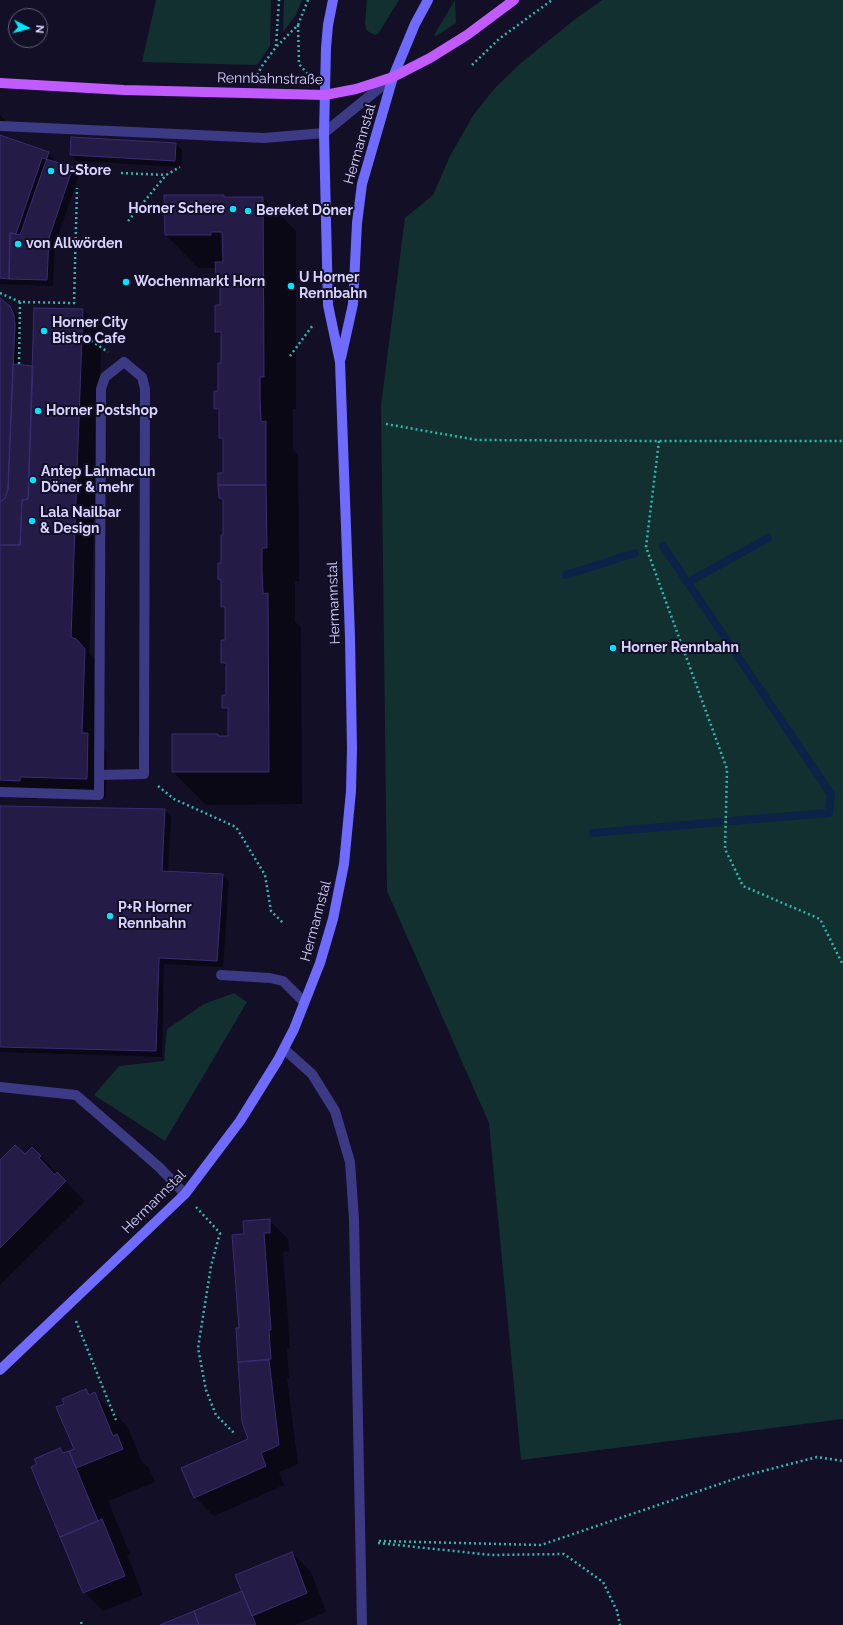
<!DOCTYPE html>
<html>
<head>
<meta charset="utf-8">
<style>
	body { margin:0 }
	#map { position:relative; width:843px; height:1625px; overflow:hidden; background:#130f26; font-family:Raleway,sans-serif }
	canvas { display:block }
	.north { position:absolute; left:8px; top:8px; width:40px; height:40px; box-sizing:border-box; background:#130f26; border:1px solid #625e7d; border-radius:50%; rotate:96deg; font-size:11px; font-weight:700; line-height:16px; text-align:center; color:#d9d4ff }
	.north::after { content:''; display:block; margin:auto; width:14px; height:18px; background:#00e5ff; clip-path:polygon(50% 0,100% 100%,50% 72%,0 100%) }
</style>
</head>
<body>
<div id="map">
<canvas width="843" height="1625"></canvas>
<div class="north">N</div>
</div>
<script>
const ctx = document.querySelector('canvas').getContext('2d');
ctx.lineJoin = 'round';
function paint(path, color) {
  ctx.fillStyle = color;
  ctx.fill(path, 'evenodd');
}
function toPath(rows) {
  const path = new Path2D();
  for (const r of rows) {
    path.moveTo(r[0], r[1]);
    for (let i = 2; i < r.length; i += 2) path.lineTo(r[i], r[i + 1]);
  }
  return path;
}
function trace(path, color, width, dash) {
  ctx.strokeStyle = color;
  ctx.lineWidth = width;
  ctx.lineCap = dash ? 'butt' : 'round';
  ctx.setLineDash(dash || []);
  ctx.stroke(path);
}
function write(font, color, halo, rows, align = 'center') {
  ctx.font = font + ' Raleway,sans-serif';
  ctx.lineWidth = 4;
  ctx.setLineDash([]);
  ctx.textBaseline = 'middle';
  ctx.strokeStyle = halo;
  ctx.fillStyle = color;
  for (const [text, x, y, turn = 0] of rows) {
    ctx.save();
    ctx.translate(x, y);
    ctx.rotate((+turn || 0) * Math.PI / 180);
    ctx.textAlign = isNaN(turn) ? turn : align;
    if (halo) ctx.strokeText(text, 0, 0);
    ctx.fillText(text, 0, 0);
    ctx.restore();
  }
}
paint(toPath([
	[156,0,271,0,270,46,257,65,142,62],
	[284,0,302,0,296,15,283,32],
	[367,0,399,0,378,34,375,35,369,32,366,29,365,22],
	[455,0,456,23,436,36,434,35],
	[602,0,843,0,843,1419,521,1460,489,1123,387,891,381,405,405,218,433,195,450,156,474,114,495,88,521,63,574,20],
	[234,993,247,1002,165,1141,94,1095,119,1066,164,1061,167,1029,204,1004]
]), '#12302f');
paint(toPath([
	[0,115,5,120,5,127,0,126],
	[0,136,48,153,54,159,53,162,72,168,79,175,55,245,53,286,0,284],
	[176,144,182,150,181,167,77,161,71,155],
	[224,196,226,198,263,198,296,231,296,409,293,409,293,450,298,455,299,581,295,581,295,622,301,627,302,804,206,805,173,772,173,735,217,735,220,737,229,737,229,713,223,707,227,696,227,668,222,663,226,641,226,610,222,607,222,582,219,579,224,536,224,502,220,498,224,474,224,441,220,438,220,413,215,408,219,392,222,364,222,337,216,331,221,306,221,282,217,277,216,268,198,268,166,235],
	[0,299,6,302,19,317,20,332,19,366,33,367,83,310,102,329,89,654,95,659,101,747,107,753,106,798,38,795,38,799,0,797],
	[0,807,165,810,171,817,168,872,223,875,229,882,223,967,164,964,162,1057,0,1052],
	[32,1148,85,1201,0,1285,0,1162,25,1156],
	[269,1220,288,1239,289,1251,283,1252,290,1348,287,1349,289,1378,287,1378,298,1464,279,1472,284,1485,214,1516,195,1497,249,1440,243,1422,237,1329,240,1329,245,1235],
	[86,1390,91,1395,94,1393,127,1426,141,1460,149,1468,155,1482,108,1501,130,1554,127,1555,143,1595,103,1611,84,1592,60,1449,65,1454,75,1449,65,1404],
	[292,1553,311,1572,326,1612,295,1625,163,1625,243,1592]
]), '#0007');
trace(toPath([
	[663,546,831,794,829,813,731,821],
	[566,575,635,553],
	[694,579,768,538],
	[593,833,720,822]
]), '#0c2248', 8);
const building = toPath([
	[0,135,49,152,20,235,10,233,9,279,0,278,0,135],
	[71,137,176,143,175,161,70,155,71,137],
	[42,158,73,167,49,238,47,280,9,279,10,233,16,234,42,158],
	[164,195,224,195,224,197,263,197,264,377,260,377,260,398,261,422,266,421,266,485,218,485,218,473,223,473,223,438,219,438,219,409,214,409,214,391,218,391,218,363,221,363,221,332,215,332,215,305,220,305,220,277,216,277,215,262,223,262,222,232,211,232,211,235,165,235,164,195],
	[0,298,10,306,14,315,15,325,8,489,5,498,0,502,0,298],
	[34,308,83,309,71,637,76,639,85,649,82,733,88,733,87,779,20,777,20,781,0,780,0,545,20,545,22,500,28,499,34,308],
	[13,364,33,366,28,499,22,500,20,545,0,545,0,502,5,498,8,489,13,364],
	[218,485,266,485,267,548,262,548,262,570,263,594,268,593,269,772,172,772,172,734,218,734,218,736,228,736,228,708,222,708,222,695,226,695,226,663,221,663,221,640,225,640,225,607,221,607,221,580,218,579,218,563,221,563,221,535,223,535,223,499,219,498,218,485],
	[0,806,165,809,162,871,223,874,217,961,159,958,156,1051,0,1047,0,806],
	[15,1145,25,1154,32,1147,41,1156,39,1158,55,1175,57,1172,66,1181,0,1248,0,1160,15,1145],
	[270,1219,270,1233,264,1233,271,1330,269,1330,271,1359,238,1362,236,1328,239,1328,232,1235,244,1234,243,1221,270,1219],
	[269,1360,279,1445,261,1453,266,1466,194,1498,181,1468,248,1439,242,1422,238,1362,269,1360],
	[86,1389,89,1395,95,1392,113,1436,117,1434,123,1449,76,1468,69,1451,74,1449,56,1407,64,1404,62,1399,86,1389],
	[60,1448,63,1453,69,1451,98,1521,60,1537,31,1467,37,1464,34,1459,60,1448],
	[102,1519,125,1576,83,1593,60,1537,102,1519],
	[292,1552,307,1593,252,1616,235,1575,292,1552],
	[242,1591,256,1625,199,1625,194,1611,242,1591],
	[194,1611,199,1625,160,1625,194,1611]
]);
paint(building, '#241b47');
trace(building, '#3b2d73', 1);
trace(toPath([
	[298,25,299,64,307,73],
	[276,46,279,0],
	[472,65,499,39,552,0],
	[257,75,262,66,276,47,298,25,308,0],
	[121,173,166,175],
	[128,221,166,175,180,167],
	[0,293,20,302,74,303,77,188],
	[87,338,108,352],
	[290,356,313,325],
	[19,364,20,302],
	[386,424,477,440,659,441,843,441],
	[659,441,646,547,727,769,725,849,743,886,820,919,843,965],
	[75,530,82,530],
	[158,786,174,799,236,827,265,875,271,911,284,924],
	[196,1207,220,1233,211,1266,198,1348,206,1390,216,1415,235,1434],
	[76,1321,116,1420],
	[379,1541,541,1545,740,1477,817,1457,843,1461],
	[378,1543,492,1555,564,1554,603,1582,617,1611,620,1625],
	[81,1622,82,1625]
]), '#2fb8b0', 2.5, [2, 3]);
trace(toPath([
	[0,126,264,138,324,133,393,77],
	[0,792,99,795,101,389,105,377,124,362,142,377,145,389,144,774,99,775],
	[221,975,270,978,283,981,304,1002],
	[0,1087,76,1095,159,1167,185,1194]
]), '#3d3a85', 10);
trace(toPath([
	[284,1049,312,1074,335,1111,350,1162,354,1219,362,1625]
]), '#3d3a85', 10);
trace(toPath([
	[341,358,353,304,357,223,362,184,393,77,415,24,428,0],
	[0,1370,185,1194,240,1121,278,1060,294,1029,320,963,333,919,344,864,351,791,352,748,350,637,340,362,328,305,324,133,326,48,328,25,333,0]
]), '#6f6bff', 10);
trace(toPath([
	[0,83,124,90,325,95,356,89,393,77,430,58,467,35,514,0]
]), '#c25bff', 10);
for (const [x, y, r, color] of [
	[51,171,4,"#00e5ff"],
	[233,209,4,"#00e5ff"],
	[248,211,4,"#00e5ff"],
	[18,244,4,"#00e5ff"],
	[126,282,4,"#00e5ff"],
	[291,286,4,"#00e5ff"],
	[44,331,4,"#00e5ff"],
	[38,411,4,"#00e5ff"],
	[33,480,4,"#00e5ff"],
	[32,521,4,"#00e5ff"],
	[613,648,4,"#00e5ff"],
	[110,916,4,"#00e5ff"]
]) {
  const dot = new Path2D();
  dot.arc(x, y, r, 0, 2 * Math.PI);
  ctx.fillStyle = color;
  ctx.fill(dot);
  trace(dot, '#130f26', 1.5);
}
write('14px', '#d9d4ff', '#130f26', [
	["Rennbahnstraße",270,79,1],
	["Hermannstal",360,144,-74],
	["Hermannstal",334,603,-92],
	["Hermannstal",316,921,-75],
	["Hermannstal",154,1202,-45]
]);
write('bold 14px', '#d9d4ff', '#130f26', [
	["U-Store",59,171],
	["Horner Schere",225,209,"right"],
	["Bereket Döner",256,211],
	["von Allwörden",26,244],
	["U Horner",299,278],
	["Rennbahn",299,294],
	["Wochenmarkt Horn",134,282],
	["Horner City",52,323],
	["Bistro Cafe",52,339],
	["Horner Postshop",46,411],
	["Antep Lahmacun",41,472],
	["Döner & mehr",41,488],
	["Lala Nailbar",40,513],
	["& Design",40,529],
	["Horner Rennbahn",621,648],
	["P+R Horner",118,908],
	["Rennbahn",118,924]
], 'left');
</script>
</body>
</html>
